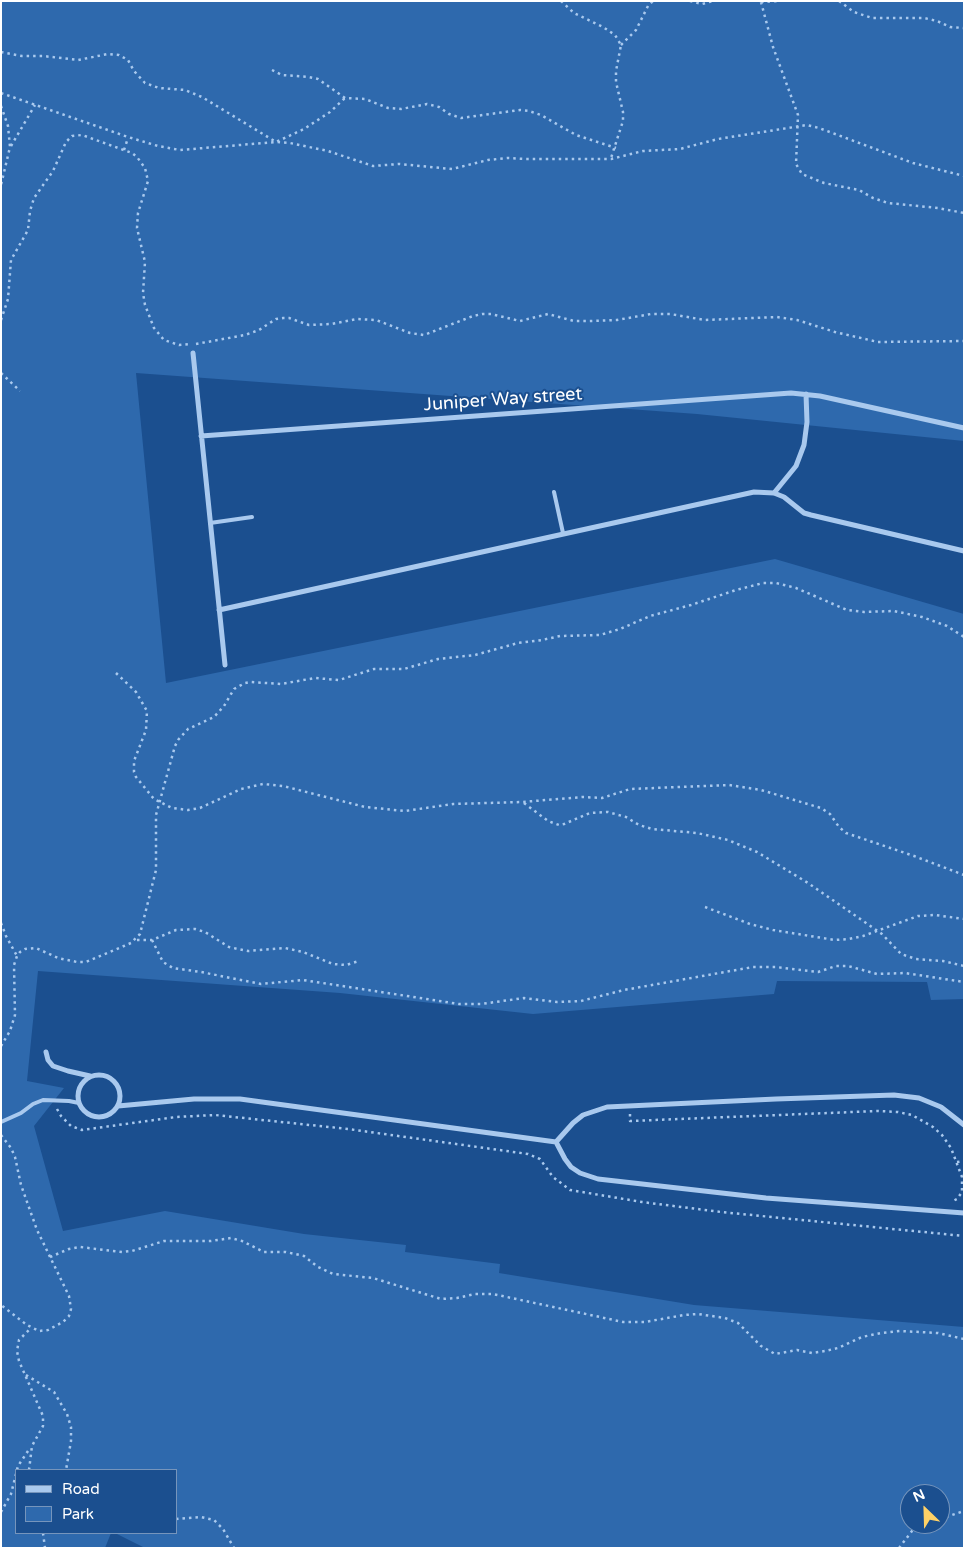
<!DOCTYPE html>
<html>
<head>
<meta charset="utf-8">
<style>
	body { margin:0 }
	#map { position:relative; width:965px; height:1549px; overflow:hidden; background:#1b4f8f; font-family:"Varela Round",sans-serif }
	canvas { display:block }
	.frame { position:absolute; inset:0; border:2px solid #fff; pointer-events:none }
	.legend { position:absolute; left:15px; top:1469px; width:162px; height:65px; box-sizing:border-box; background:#1b4f8f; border:1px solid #7695bc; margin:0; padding:6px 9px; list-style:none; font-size:15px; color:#fff }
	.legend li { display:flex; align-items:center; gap:10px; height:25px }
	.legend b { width:25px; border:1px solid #7695bc }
	.north { position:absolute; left:900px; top:1484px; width:50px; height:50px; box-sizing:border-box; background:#1b4f8f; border:1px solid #7695bc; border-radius:50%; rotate:336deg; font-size:14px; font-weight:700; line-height:20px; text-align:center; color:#fff }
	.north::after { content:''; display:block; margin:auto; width:18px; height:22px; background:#ffd166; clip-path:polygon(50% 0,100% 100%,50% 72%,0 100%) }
</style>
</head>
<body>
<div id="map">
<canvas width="965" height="1549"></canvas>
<div class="frame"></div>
<ul class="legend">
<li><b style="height:6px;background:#a9c9ee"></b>Road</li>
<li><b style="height:14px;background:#2e69ad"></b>Park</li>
</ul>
<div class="north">N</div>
</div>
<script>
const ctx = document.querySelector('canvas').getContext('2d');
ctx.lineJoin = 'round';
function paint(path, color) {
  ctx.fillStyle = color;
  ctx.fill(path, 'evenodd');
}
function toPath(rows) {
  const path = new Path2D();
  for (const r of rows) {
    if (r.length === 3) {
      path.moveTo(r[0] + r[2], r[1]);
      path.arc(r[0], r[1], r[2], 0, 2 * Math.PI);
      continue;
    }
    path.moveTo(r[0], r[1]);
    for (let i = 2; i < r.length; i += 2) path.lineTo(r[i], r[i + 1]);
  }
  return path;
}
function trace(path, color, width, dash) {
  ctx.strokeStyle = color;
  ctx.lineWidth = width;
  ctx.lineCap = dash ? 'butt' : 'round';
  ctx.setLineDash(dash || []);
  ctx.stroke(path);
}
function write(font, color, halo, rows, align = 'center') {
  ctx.font = font + ' "Varela Round",sans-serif';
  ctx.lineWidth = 4;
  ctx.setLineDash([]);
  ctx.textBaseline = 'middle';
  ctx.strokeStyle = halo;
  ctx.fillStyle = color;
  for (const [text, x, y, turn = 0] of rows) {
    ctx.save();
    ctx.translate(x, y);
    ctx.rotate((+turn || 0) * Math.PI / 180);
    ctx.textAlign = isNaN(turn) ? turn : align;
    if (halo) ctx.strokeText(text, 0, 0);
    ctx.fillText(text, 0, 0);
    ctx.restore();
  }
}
paint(toPath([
	[1,1,964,1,964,441,697,414,136,373,166,683,775,559,964,614,964,999,931,1000,927,982,777,981,774,994,533,1014,340,993,38,971,27,1081,64,1088,34,1126,63,1231,165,1211,304,1234,406,1245,405,1252,500,1264,499,1273,694,1305,964,1327,964,1548,145,1548,115,1533,176,1533,176,1470,16,1470,16,1533,111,1533,105,1548,1,1548],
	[910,1494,940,1494,940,1524,910,1524]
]), '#2e69ad');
trace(toPath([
	[561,1,574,13,603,27,615,35,621,45,616,71,616,82,623,112,623,121,611,158],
	[690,1,702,4,713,1],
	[839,1,854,12,872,18,924,18,937,21,950,27,964,28],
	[761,2,773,47,798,115,796,164,802,174,824,183,859,190,873,198,888,203,938,208,964,213],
	[761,2,780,1],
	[621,45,636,30,648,6,653,1],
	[1,52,22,56,43,56,78,60,108,54,119,55,128,60,134,71,145,83,159,88,185,90,202,97,276,142,304,129,330,112,345,98],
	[272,70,282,75,309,77,318,79,345,98,365,99,388,108,401,109,427,104,439,107,449,114,461,118,520,110,529,111,541,115,576,135,616,148],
	[1,93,128,137,158,146,180,150,276,142,290,143,328,151,373,166,399,164,452,169,488,160,507,158,526,159,611,159,643,151,680,149,718,139,807,125,819,128,913,163,964,176],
	[1,106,8,126,10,147,1,185],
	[11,146,35,105],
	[124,150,128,138],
	[1,320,8,299,11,260,28,230,30,211,34,198,53,171,66,142,72,136,82,135,132,153,137,157,145,168,148,181,138,213,137,228,145,262,143,293,145,305,154,328,164,340,179,345,190,344],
	[196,344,245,335,259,330,276,319,283,318,289,318,309,325,331,324,357,319,376,320,410,333,424,335,473,316,482,314,491,314,520,321,548,314,574,321,589,321,617,320,651,314,670,314,705,320,777,317,797,320,835,332,878,342,964,341],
	[1,373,20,391],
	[116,673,136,692,147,711,146,730,134,761,134,772,136,777,154,799,172,808,188,810,200,808,241,789,263,784,283,786,365,807,405,811,453,804,522,802,583,797,602,798,630,789,729,785,761,790,821,808,830,814,839,827,846,833,914,856,964,875],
	[524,803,548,821,559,825,564,824,590,813,608,812,626,817,639,825,652,829,697,833,728,840,757,852,808,883,882,934,901,954,916,959,943,961,964,966],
	[705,907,750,924,773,930,835,940,849,939,863,936,918,916,935,915,964,919],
	[1,923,6,936,17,956],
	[137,940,152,940,176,930,195,929,205,932,229,947,238,949,248,951,285,948,303,952,333,964,346,965,359,961],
	[152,940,163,962,173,968,201,972,261,984,303,980,459,1004,481,1004,524,998,557,1002,581,1001,624,990,753,967,776,967,818,972,836,966,848,966,877,974,905,973,964,982],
	[1,1046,10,1031,15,1015,14,965,17,956,20,952,25,949,36,948,58,958,77,962,86,962,131,943,140,934,156,870,156,815,175,746,178,740,188,729,214,717,224,706,234,689,245,683,250,682,281,684,315,678,339,680,374,669,404,669,438,659,475,655,518,643,542,640,560,636,600,635,620,629,650,616,691,605,736,590,763,583,776,583,796,588,847,610,864,612,894,611,922,617,947,626,964,637],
	[57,1109,61,1116,71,1126,82,1130,176,1117,215,1115,348,1129,528,1154,540,1159,553,1177,570,1190,642,1202,721,1212,964,1236],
	[630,1114,630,1121,878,1111,898,1112,912,1115,933,1127,942,1135,951,1148,962,1177,962,1192,957,1199,951,1202],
	[1,1135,11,1148,15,1157,21,1185,37,1230,69,1296,71,1309,69,1316,63,1322,48,1330,39,1331,27,1325,1,1305],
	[957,1162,964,1161],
	[50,1257,69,1249,80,1247,122,1252,132,1251,164,1241,211,1241,231,1238,242,1241,264,1252,286,1252,304,1256,318,1267,333,1274,373,1278,441,1299,457,1298,475,1294,493,1294,623,1322,645,1322,684,1315,698,1314,725,1318,738,1323,761,1346,775,1354,797,1350,812,1353,825,1351,838,1348,862,1337,881,1333,900,1331,938,1333,964,1339],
	[26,1375,54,1392,67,1414,71,1427,71,1441,66,1470],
	[29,1470,32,1446,43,1426,43,1416,19,1361,17,1351,19,1340,31,1328],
	[1,1512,11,1494,18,1466,30,1448],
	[176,1519,201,1517,214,1520,223,1529,234,1548],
	[940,1519,964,1511],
	[43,1533,45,1548],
	[899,1548,912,1531,923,1524]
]), '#a9c9ee', 2.5, [2.5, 4]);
trace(toPath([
	[554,492,563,533],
	[210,523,252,517],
	[1,1122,21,1113,33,1104,43,1100,69,1101,79,1103]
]), '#a9c9ee', 4);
trace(toPath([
	[193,353,225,665],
	[201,436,791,393,820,396,964,428],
	[774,493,796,466,804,445,807,422,806,394],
	[219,610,754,492,774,493,784,497,804,513,811,515,964,551],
	[46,1052,48,1060,53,1066,68,1071,90,1076],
	[99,1096,21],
	[118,1106,194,1099,240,1099,556,1142],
	[556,1142,573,1123,583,1115,607,1107,776,1099,894,1095,919,1098,941,1107,964,1125],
	[556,1142,565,1159,571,1167,580,1173,598,1179,766,1198,964,1213]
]), '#a9c9ee', 5);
write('18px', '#fff', '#1b4f8f', [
	["Juniper Way street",503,400,-4]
]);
</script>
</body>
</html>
